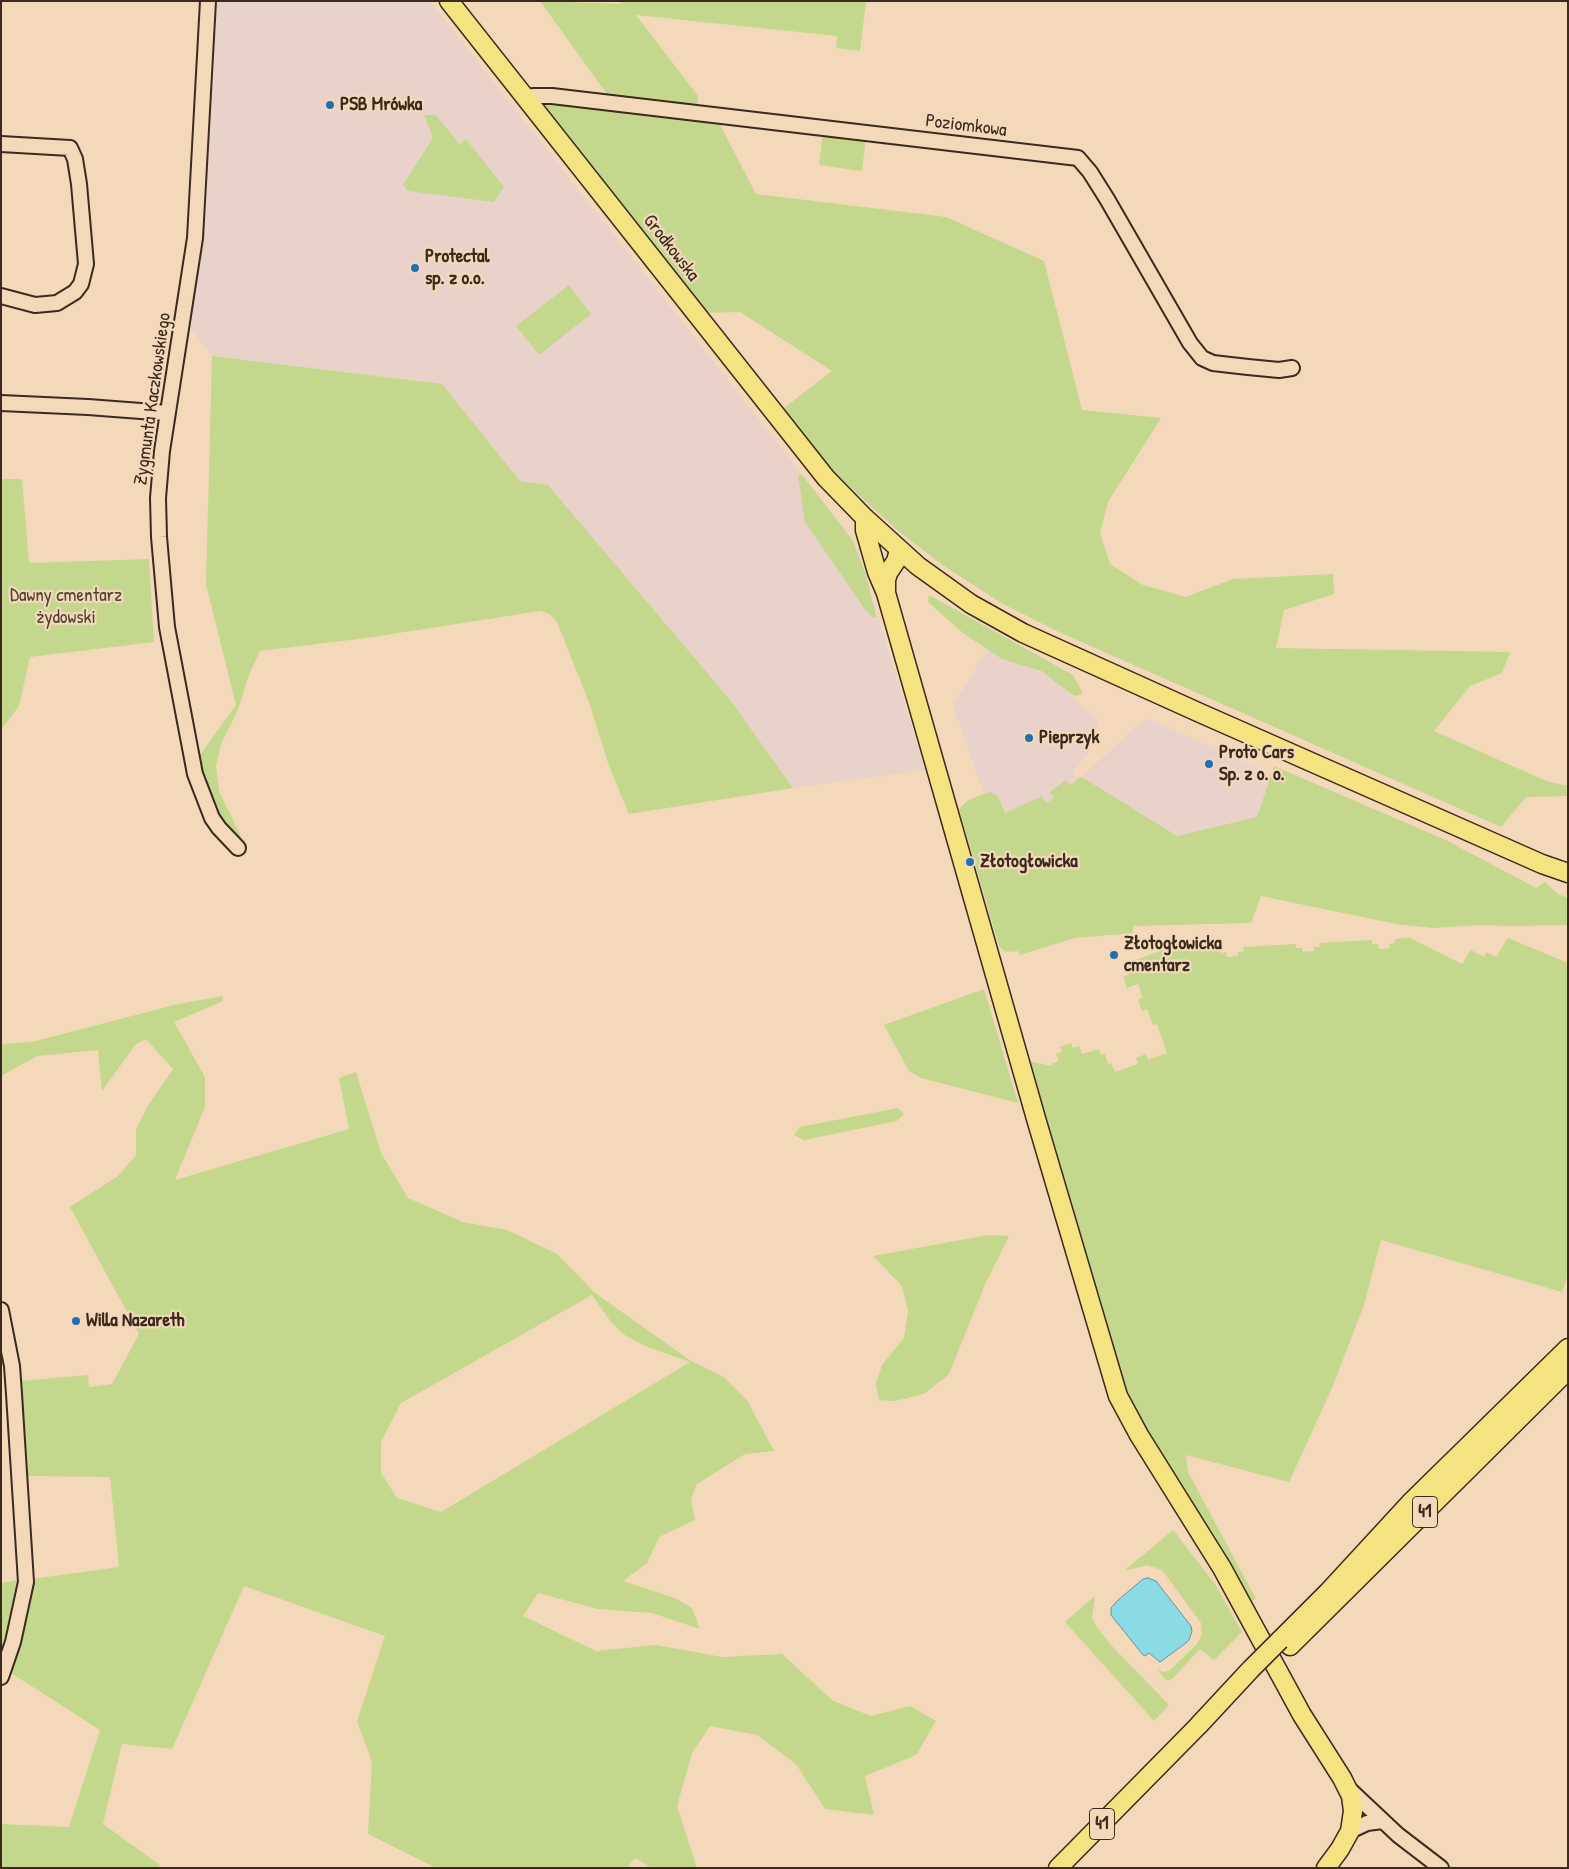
<!DOCTYPE html>
<html>
<head>
<meta charset="utf-8">
<style>
	body { margin:0 }
	#map { position:relative; width:1569px; height:1869px; overflow:hidden; background:#f3d9ba; font-family:"Patrick Hand",sans-serif }
	canvas { display:block }
	.frame { position:absolute; inset:0; border:2px solid #3b2a1e; pointer-events:none }
</style>
</head>
<body>
<div id="map">
<canvas width="1569" height="1869"></canvas>
<div class="frame"></div>
</div>
<script>
const ctx = document.querySelector('canvas').getContext('2d');
ctx.lineJoin = 'round';
function paint(path, color) {
  ctx.fillStyle = color;
  ctx.fill(path, 'evenodd');
}
function toPath(rows) {
  const path = new Path2D();
  for (const r of rows) {
    path.moveTo(r[0], r[1]);
    for (let i = 2; i < r.length; i += 2) path.lineTo(r[i], r[i + 1]);
  }
  return path;
}
function trace(path, color, width, dash) {
  ctx.strokeStyle = color;
  ctx.lineWidth = width;
  ctx.lineCap = dash ? 'butt' : 'round';
  ctx.setLineDash(dash || []);
  ctx.stroke(path);
}
function write(font, color, halo, rows, align = 'center') {
  ctx.font = font + ' "Patrick Hand",sans-serif';
  ctx.lineWidth = 4.5;
  ctx.setLineDash([]);
  ctx.textBaseline = 'middle';
  ctx.strokeStyle = halo;
  ctx.fillStyle = color;
  for (const [text, x, y, turn = 0] of rows) {
    ctx.save();
    ctx.translate(x, y);
    ctx.rotate((+turn || 0) * Math.PI / 180);
    ctx.textAlign = isNaN(turn) ? turn : align;
    if (halo) ctx.strokeText(text, 0, 0);
    ctx.fillText(text, 0, 0);
    ctx.restore();
  }
}
paint(toPath([
	[217,1,430,1,845,529,859,555,925,770,793,788,731,701,548,485,520,481,442,384,212,356,189,326,203,243],
	[987,649,1003,659,1033,668,1053,679,1100,722,1087,755,1072,773,1078,778,1071,785,1066,780,1050,792,1054,798,1045,803,1042,797,1005,813,998,797,990,792,984,794,953,706],
	[1149,719,1271,774,1257,817,1177,836,1082,777,1138,724]
]), '#e9d2ca');
paint(toPath([
	[540,1,621,4,619,1,866,1,860,51,836,48,837,36,636,15,698,96,697,106,609,97],
	[541,101,717,119,756,194,946,217,1044,261,1082,410,1161,418,1108,502,1100,533,1110,564,1143,585,1186,597,1233,579,1333,574,1334,594,1284,610,1276,648,1510,652,1502,673,1470,686,1434,731,1546,781,1568,786,1568,796,1526,797,1501,827,1059,632,1003,604,944,566,897,530,838,476,780,411,832,371,740,312,703,313,540,106],
	[424,115,436,115,460,145,466,139,504,187,494,202,408,191,403,185,433,138],
	[823,132,866,137,862,171,819,165],
	[569,285,591,314,539,355,516,326],
	[212,356,442,384,520,481,548,485,731,701,793,788,629,814,608,763,590,705,557,622,550,614,540,611,366,638,260,651,248,677,238,710,221,744,216,766,219,791,240,834,241,840,238,843,198,800,187,773,236,705,206,584],
	[798,475,803,476,853,541,865,572,876,616,873,618,864,608,805,522],
	[1,479,22,479,29,563,149,559,154,642,30,657,19,706,1,730],
	[929,595,1073,675,1083,694,1074,696,1041,671,1002,659,963,633,928,602],
	[1274,766,1446,840,1536,888,1545,882,1558,894,1568,898,1568,925,1514,926,1479,925,1433,928,1396,924,1261,896,1251,923,1133,926,1133,933,1075,938,1020,955,1018,951,1010,952,1004,951,999,946,959,809,968,800,984,794,990,792,995,794,998,797,1005,813,1042,796,1046,803,1054,798,1050,792,1066,780,1071,785,1078,778,1082,777,1177,836,1257,817],
	[1410,938,1462,964,1471,950,1484,957,1486,952,1496,957,1508,938,1568,963,1568,1275,1562,1292,1381,1240,1364,1305,1332,1388,1289,1482,1186,1455,1188,1472,1256,1599,1250,1602,1141,1427,1120,1383,1027,1061,1052,1066,1052,1064,1059,1061,1056,1054,1062,1052,1060,1047,1071,1043,1073,1048,1079,1046,1082,1054,1099,1049,1101,1055,1105,1054,1108,1064,1111,1063,1115,1072,1138,1064,1136,1058,1146,1054,1148,1060,1167,1053,1157,1024,1153,1025,1147,1009,1142,1011,1138,1000,1143,998,1138,984,1127,988,1123,977,1130,974,1129,970,1124,971,1122,965,1165,949,1202,946,1220,948,1221,953,1226,952,1227,957,1238,956,1238,952,1244,952,1243,947,1296,944,1296,948,1302,948,1303,952,1314,951,1314,947,1320,947,1319,943,1372,940,1372,944,1378,944,1379,949,1390,948,1389,944,1395,943,1395,939],
	[984,989,1018,1103,921,1078,909,1071,884,1025],
	[222,996,223,1001,174,1022,205,1077,205,1107,175,1180,349,1129,339,1078,356,1072,381,1153,408,1198,463,1222,507,1230,557,1254,595,1293,691,1361,722,1376,747,1400,774,1451,745,1454,697,1484,691,1499,695,1520,659,1537,647,1563,623,1581,675,1598,692,1608,700,1629,652,1613,598,1609,538,1593,523,1616,596,1651,656,1645,722,1657,782,1654,833,1701,871,1716,910,1706,936,1721,916,1755,865,1776,874,1815,825,1809,796,1764,757,1735,710,1726,692,1753,677,1806,697,1868,652,1868,635,1858,627,1868,436,1868,368,1834,372,1762,357,1721,385,1636,244,1586,172,1749,122,1744,103,1824,160,1865,157,1868,1,1868,1,1824,69,1827,100,1730,11,1673,32,1579,119,1567,110,1477,28,1476,21,1381,88,1375,89,1387,112,1384,139,1334,70,1207,118,1176,136,1155,136,1129,147,1107,173,1069,146,1039,136,1044,102,1091,98,1050,37,1056,1,1076,1,1044,32,1042,174,1005],
	[592,1295,611,1322,626,1336,645,1346,690,1362,441,1512,397,1498,381,1473,381,1442,401,1403],
	[898,1108,904,1114,897,1121,804,1140,794,1135,800,1127],
	[988,1235,1009,1236,984,1287,949,1374,924,1394,895,1401,879,1400,876,1384,882,1365,904,1338,908,1311,902,1286,873,1256],
	[1173,1530,1215,1584,1242,1632,1214,1660,1200,1649,1173,1678,1168,1681,1163,1677,1158,1670,1163,1672,1169,1671,1197,1644,1202,1634,1201,1623,1162,1570,1147,1565,1124,1571],
	[18,1580,1,1652,1,1583],
	[1095,1596,1092,1618,1096,1626,1110,1644,1169,1705,1154,1721,1065,1622]
]), '#c3d78d');
const water = toPath([
	[1148,1578,1156,1581,1159,1585,1191,1626,1192,1631,1189,1640,1186,1643,1160,1662,1149,1653,1145,1656,1143,1655,1111,1615,1111,1608,1117,1601,1143,1579,1148,1578]
]);
paint(water, '#8adbe4');
trace(water, '#6a9495', 1);
const minor = toPath([
	[208,1,195,238,162,451,158,498,159,537,167,627,195,774,212,818,219,828,238,848],
	[526,99,533,96,552,96,1078,158,1090,172,1107,199,1190,343,1202,358,1213,363,1248,367,1279,370,1292,368],
	[1,144,70,148,75,159,79,184,86,264,81,284,75,292,57,303,35,305,1,296],
	[1,403,88,407,167,413],
	[1,1310,12,1366,14,1394,26,1582,13,1642,1,1677],
	[1348,1788,1398,1835,1441,1868],
	[1350,1831,1367,1823,1383,1821]
]);
const major = toPath([
	[449,1,826,478,865,518,918,566,971,604,1023,633,1200,713,1542,864,1568,873],
	[865,518,865,530,877,572,886,593,1037,1122,1118,1396,1139,1435,1222,1568,1302,1715,1342,1778,1351,1796,1353,1811,1350,1831,1340,1849,1326,1868],
	[886,592,886,580,888,573,896,561,899,550],
	[1280,1640,1328,1592,1410,1503,1568,1348],
	[1290,1646,1568,1370],
	[1058,1868,1198,1726,1251,1669]
]);
trace(minor, '#3b2a1e', 18);
trace(major, '#3b2a1e', 21);
trace(minor, '#f3d9ba', 14);
trace(major, '#f5e382', 18);
const majorBridge = toPath([
	[1251,1669,1280,1640]
]);
trace(majorBridge, '#3b2a1e', 21, []);
trace(majorBridge, '#f5e382', 18);
for (const [x, y, r, color] of [
	[330,105,5,"#1f6fb2"],
	[415,268,5,"#1f6fb2"],
	[1029,738,5,"#1f6fb2"],
	[1209,764,5,"#1f6fb2"],
	[970,862,5,"#1f6fb2"],
	[1114,955,5,"#1f6fb2"],
	[76,1321,5,"#1f6fb2"]
]) {
  const dot = new Path2D();
  dot.arc(x, y, r, 0, 2 * Math.PI);
  ctx.fillStyle = color;
  ctx.fill(dot);
  trace(dot, '#f3d9ba', 2);
}
for (const [x, y, w] of [
	[1425,1512,25],
	[1102,1824,25]
]) {
  const box = new Path2D();
  box.roundRect(x - w / 2, y - 15.5, w, 31, 4);
  ctx.fillStyle = '#f3d9ba';
  ctx.fill(box);
  trace(box, '#3b2a1e', 1);
}
write('bold 18px', '#3b2a1e', null, [
	["41",1425,1512],
	["41",1102,1824]
]);
write('bold 19px', '#3b2a1e', '#f3d9ba', [
	["PSB Mrówka",340,105],
	["Protectal",425,257],
	["sp. z o.o.",425,279],
	["Pieprzyk",1039,738],
	["Proto Cars",1219,753],
	["Sp. z o. o.",1219,775],
	["Złotogłowicka",980,862],
	["Złotogłowicka",1124,944],
	["cmentarz",1124,966],
	["Willa Nazareth",86,1321]
], 'left');
write('19px', '#3b2a1e', '#f3d9ba', [
	["Poziomkowa",966,126,7],
	["Grodkowska",671,248,52],
	["Zygmunta Kaczkowskiego",153,399,-82]
]);
write('19px', '#4f442f', '#f3d9ba', [
	["Dawny cmentarz",66,596],
	["żydowski",66,618]
]);
</script>
</body>
</html>
